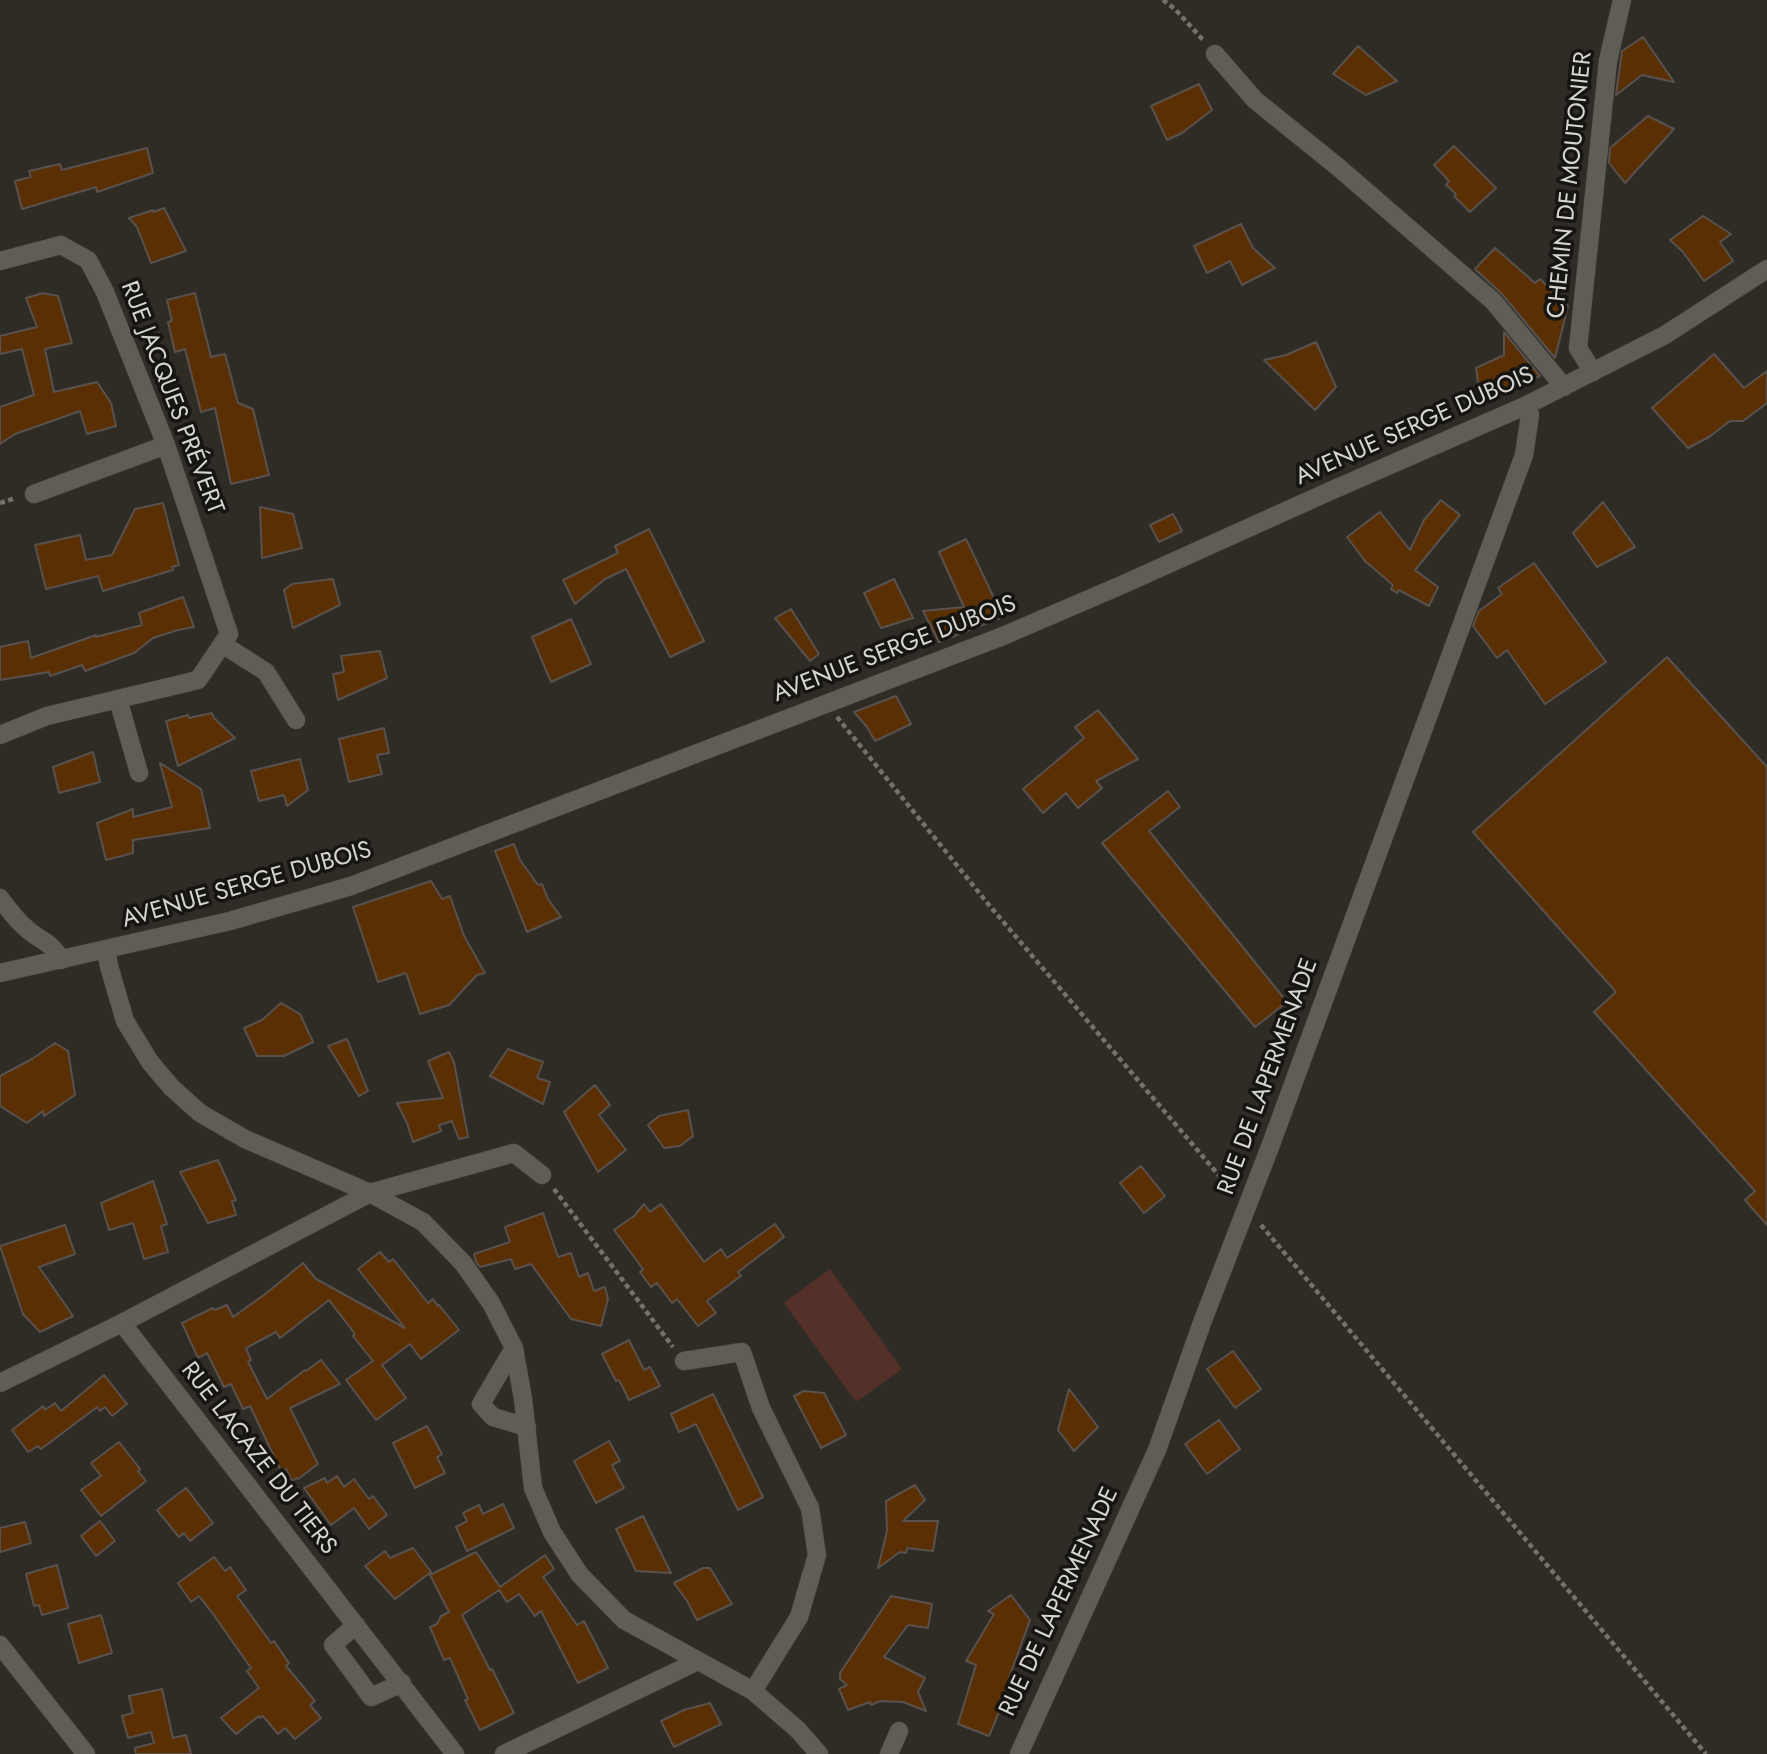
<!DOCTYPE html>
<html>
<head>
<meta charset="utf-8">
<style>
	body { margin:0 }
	canvas { display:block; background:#2f2c26 }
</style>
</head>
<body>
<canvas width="1767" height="1754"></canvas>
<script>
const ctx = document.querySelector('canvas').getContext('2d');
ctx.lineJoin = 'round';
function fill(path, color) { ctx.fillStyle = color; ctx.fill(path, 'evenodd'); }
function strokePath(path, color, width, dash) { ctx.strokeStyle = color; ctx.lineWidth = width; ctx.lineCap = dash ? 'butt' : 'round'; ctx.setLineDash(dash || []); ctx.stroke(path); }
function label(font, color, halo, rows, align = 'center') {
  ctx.font = font + ' Jost,sans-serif'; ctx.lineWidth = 7; ctx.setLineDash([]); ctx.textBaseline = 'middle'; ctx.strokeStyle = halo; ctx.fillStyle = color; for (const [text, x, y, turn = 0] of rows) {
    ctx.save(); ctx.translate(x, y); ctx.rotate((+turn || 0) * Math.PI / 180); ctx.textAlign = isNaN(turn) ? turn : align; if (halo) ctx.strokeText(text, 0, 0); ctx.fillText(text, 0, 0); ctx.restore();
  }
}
const green = new Path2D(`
	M830,1269L902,1369L856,1402L784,1303Z`);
const building = new Path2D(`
	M1643,37L1674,82L1642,75L1616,95L1622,51Z
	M1358,46L1375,61L1397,81L1366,95L1333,74Z
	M1199,84L1212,110L1182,133L1167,140L1151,106Z
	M1648,116L1674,129L1625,183L1609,163L1610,148Z
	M1454,146L1496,188L1470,212L1454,196L1456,194L1446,185L1449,181L1434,165Z
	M147,148L153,173L97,192L96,187L22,209L15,181L31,177L29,171L60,164L62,170Z
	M164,208L186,251L151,263L137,227L129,218L153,210L154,212Z
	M1703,216L1731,234L1720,242L1733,261L1704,281L1683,252L1670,240Z
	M1241,224L1253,248L1275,268L1242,285L1230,261L1207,273L1194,246Z
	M1495,248L1535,283L1540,279L1568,306L1555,358L1502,294L1475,269Z
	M43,293L58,296L72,343L45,349L54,392L97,382L111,403L116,426L87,434L80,411L15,434L0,444V407L34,395L22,349L0,354V336L37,327L26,298Z
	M195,293L211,357L225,354L238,403L253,409L269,475L231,484L215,408L201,412L185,349L175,352L168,322L172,321L167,300Z
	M1504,332L1540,376L1481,403L1476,368L1504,355Z
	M1316,342L1336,387L1315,410L1264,360L1286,355Z
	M1714,354L1744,388L1767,371V403L1743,421H1730L1709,437L1688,448L1652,408Z
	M1441,500L1460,515L1415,570L1438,587L1429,606L1399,590L1397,593L1391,589L1393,585L1365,561L1347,537L1380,512L1410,550L1424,520Z
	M1603,502L1635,547L1597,567L1573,533Z
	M163,503L179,565L172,567L173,570L103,591L98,576L46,589L35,545L80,535L86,560L112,555L135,509Z
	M260,507L293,514L302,548L262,558Z
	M1173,514L1182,531L1159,542L1150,525Z
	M649,529L704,641L670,657L626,569L605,579L575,604L563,580L618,553L615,546Z
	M966,539L1003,617L939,642L923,611L964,607L939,552Z
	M1534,563L1606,662L1545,704L1507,650L1497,658L1473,626L1479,611L1502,594L1498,588Z
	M333,579L340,605L293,628L284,590L292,584Z
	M894,579L913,618L881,628L864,593Z
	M183,597L194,627L178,630L153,638L134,653L85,671L82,665L50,676L49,672L0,680V647L28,641L31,658L96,635V637L142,625L139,613Z
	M791,609L819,654L810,661L775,618Z
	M571,619L591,664L551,682L532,637Z
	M380,651L387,678L338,700L333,674L344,672L341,656Z
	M1667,657L1767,767V1225L1745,1200L1755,1191L1594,1012L1616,992L1473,832Z
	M896,696L911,724L875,741L867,727L854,712Z
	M1098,710L1138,759L1096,781L1102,788L1078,808L1066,793L1043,813L1023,789L1084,738L1075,727Z
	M212,713L214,718L235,738L178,766L166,721L188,715L189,718Z
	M384,728L389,753L377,755L382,774L349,782L339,739Z
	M93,752L100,782L59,793L53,767Z
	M300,759L308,790L287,806L284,795L259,801L251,771Z
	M160,763L201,789L210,828L133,840V853L106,860L97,823L133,809V817L172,807Z
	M1168,791L1180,807L1149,831L1287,1002L1255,1027L1102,843Z
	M514,844L520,860L538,885L542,884L548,899L561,917L527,932L495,851Z
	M431,881L442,899L450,896L464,936L485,973L477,975L449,1005L420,1014L406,973L378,982L353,907Z
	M281,1003L300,1014L313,1042L284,1056H257L244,1028L262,1020Z
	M347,1039L368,1091L359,1096L328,1046Z
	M55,1043L68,1051L75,1095L44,1116L43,1111L27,1123L0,1106V1076L32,1059Z
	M508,1049L543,1062L537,1078L550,1082L543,1104L490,1076Z
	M449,1052L454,1062L468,1137L459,1139L452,1121L439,1125L441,1131L413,1142L407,1123L397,1103L443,1098L428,1061Z
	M595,1085L610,1105L599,1115L626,1150L598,1172L564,1112Z
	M688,1110L693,1136L680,1146L664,1148L648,1125L659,1116Z
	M218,1160L236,1200L232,1201L236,1215L208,1223L180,1172Z
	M1141,1166L1165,1196L1144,1213L1120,1183Z
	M153,1181L167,1224L161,1226L168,1252L144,1259L133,1223L109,1230L101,1203Z
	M644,1204L650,1212L661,1204L704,1262L721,1249L727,1258L775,1224L784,1237L738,1272L741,1276L707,1301L716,1313L698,1326L677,1299L672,1303L657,1283L651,1287L640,1272L643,1269L614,1230L634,1216Z
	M543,1213L558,1257L571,1253L579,1277L588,1273L594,1291L605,1287L608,1299L601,1326L571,1319L531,1264L515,1269L511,1259L480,1267L476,1262L474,1254L510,1242L505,1227Z
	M65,1225L75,1254L39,1267L73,1316L40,1332L23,1314L0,1246Z
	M380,1252L389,1262L393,1259L428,1303L433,1299L438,1306L439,1305L459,1330L421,1359L410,1344L382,1365L406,1398L376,1420L346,1380L373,1361L353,1336L355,1334L329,1300L280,1338L276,1332L246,1348L251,1360L248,1362L267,1399L305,1370L306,1371L321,1360L340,1384L290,1408L318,1464L298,1479L297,1478L292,1481L286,1469L281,1471L250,1406L243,1409L231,1384L224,1387L207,1353L198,1358L182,1323L213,1308L215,1310L227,1305L233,1317L264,1295L303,1263L316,1279L405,1328L358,1269Z
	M629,1340L644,1370L650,1367L660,1386L629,1400L619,1380L616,1381L602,1354Z
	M1233,1351L1261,1389L1235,1408L1207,1369Z
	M104,1375L127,1404L112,1416L105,1407L100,1411L97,1407L41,1449L38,1446L28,1452L12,1430L43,1406L45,1410L55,1403L61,1411Z
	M1069,1389L1098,1427L1074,1451L1058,1430Z
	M804,1391L824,1393L846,1435L821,1448L794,1396Z
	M713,1394L763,1497L738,1510L696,1424L679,1432L671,1414Z
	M1219,1420L1240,1449L1207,1474L1185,1444Z
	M427,1426L442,1454L437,1457L445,1473L415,1488L393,1443Z
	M609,1441L620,1461L612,1465L624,1488L596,1503L574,1461Z
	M119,1442L140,1469L138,1471L146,1481L101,1516L81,1490L101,1476L91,1463Z
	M337,1476L344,1487L354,1479L369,1499L373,1496L387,1515L369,1529L354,1508L331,1525L304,1488L325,1478L327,1483Z
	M915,1485L925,1500L903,1521H938L933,1551L907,1548L906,1553L900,1552L878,1568L887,1531L886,1501Z
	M186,1488L213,1523L190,1541L184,1533L179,1537L157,1510Z
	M503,1504L514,1528L467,1551L456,1527L467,1521L463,1513L479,1505L483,1514Z
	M643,1516L664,1559L671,1573L636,1571L616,1529Z
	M100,1521L115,1541L96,1556L81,1536Z
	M25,1522L31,1543L0,1552V1528Z
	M413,1548L431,1572L395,1599L365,1566L385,1551L390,1558Z
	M476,1552L500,1587L545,1555L554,1569L543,1577L544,1578L577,1625L584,1621L608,1668L578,1683L541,1611L535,1616L519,1594L507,1602L499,1590L462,1615L490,1670L492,1669L514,1713L480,1730L465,1700L468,1699L450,1658L444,1660L430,1627L437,1624L441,1616L449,1612L430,1575Z
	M214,1557L225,1571L230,1567L246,1590L237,1596L271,1643L274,1641L289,1663L286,1666L315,1701L310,1705L321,1718L295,1739L285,1728L278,1734L263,1716L260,1718L259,1716L236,1734L221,1718L259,1688L247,1671L251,1668L213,1614L199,1596L191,1602L178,1583Z
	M57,1565L68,1608L42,1615L39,1605L34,1606L26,1574Z
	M703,1568H710L732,1604L697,1620L687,1601L674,1583Z
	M1011,1595L1030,1620L1009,1678L1013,1679L989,1736L958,1724L976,1665L966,1661L994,1614L988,1611Z
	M891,1596L932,1604L928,1628L908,1625L884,1657L925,1678L918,1692L926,1711L903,1702L880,1701L871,1705L870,1702L848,1710L839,1689L847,1685L840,1679V1673Z
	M101,1615L112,1653L79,1663L68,1624Z
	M162,1689L173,1738L186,1735L191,1754H136L135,1748L154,1743L151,1732L128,1738L122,1716L133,1713L129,1696Z
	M710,1703L721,1724L674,1747L661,1721L684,1710Z`);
const path = new Path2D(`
	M1163,0L1175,9L1204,41
	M0,503L16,498
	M837,717L989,905L1233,1192
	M554,1189L673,1347
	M1261,1225L1706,1754`);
const minor = new Path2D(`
	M1215,54L1255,100L1338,167L1493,301L1564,387
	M0,261L61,245L88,260L105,292L166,445L229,634L198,680L47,716L0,735
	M1593,372L1578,348L1608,61L1622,0
	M34,494L166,445
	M222,644L266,672L296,720
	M118,699L139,773
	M0,898C8,909 16,920 27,929C41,942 50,940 61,960
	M106,950L109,966L125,1021L150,1062L172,1088L200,1113L245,1139L370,1193L423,1222L463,1263L491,1303L514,1348L523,1399L533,1488L552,1532L580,1575L624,1620L753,1691L798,1730L819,1754
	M0,973L230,921L351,886L1003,636L1124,584L1328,492L1525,406L1665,335L1767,269
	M122,1323L455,1754
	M514,1348L481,1404L493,1417L527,1427
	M684,1361L742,1352L761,1408L810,1508L817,1555L799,1617L753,1691
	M0,1383L122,1323L370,1193L514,1153L542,1175
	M356,1625L333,1645L371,1697L402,1683
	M0,1645L86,1754
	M504,1754L698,1661
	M889,1754L899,1731
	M1019,1754L1157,1450L1203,1320L1270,1147L1524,455L1530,415L1525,406`);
const streetNames = [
	["CHEMIN DE MOUTONIER",1571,185,-84],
	["RUE JACQUES PRÉVERT",171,398,69],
	["AVENUE SERGE DUBOIS",1415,427,-24],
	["AVENUE SERGE DUBOIS",895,650,-21],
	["AVENUE SERGE DUBOIS",247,886,-16],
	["RUE DE LAPERMENADE",1269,1077,-70],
	["RUE LACAZE DU TIERS",258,1459,52],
	["RUE DE LAPERMENADE",1060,1602,-65]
];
fill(green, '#543029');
fill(building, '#5b2f04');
strokePath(building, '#58514d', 2);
strokePath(minor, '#494741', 19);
strokePath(path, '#74726d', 4.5, [5, 3.5]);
strokePath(minor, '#605d56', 18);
label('24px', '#d7d5d1', '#161512', streetNames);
</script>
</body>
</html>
